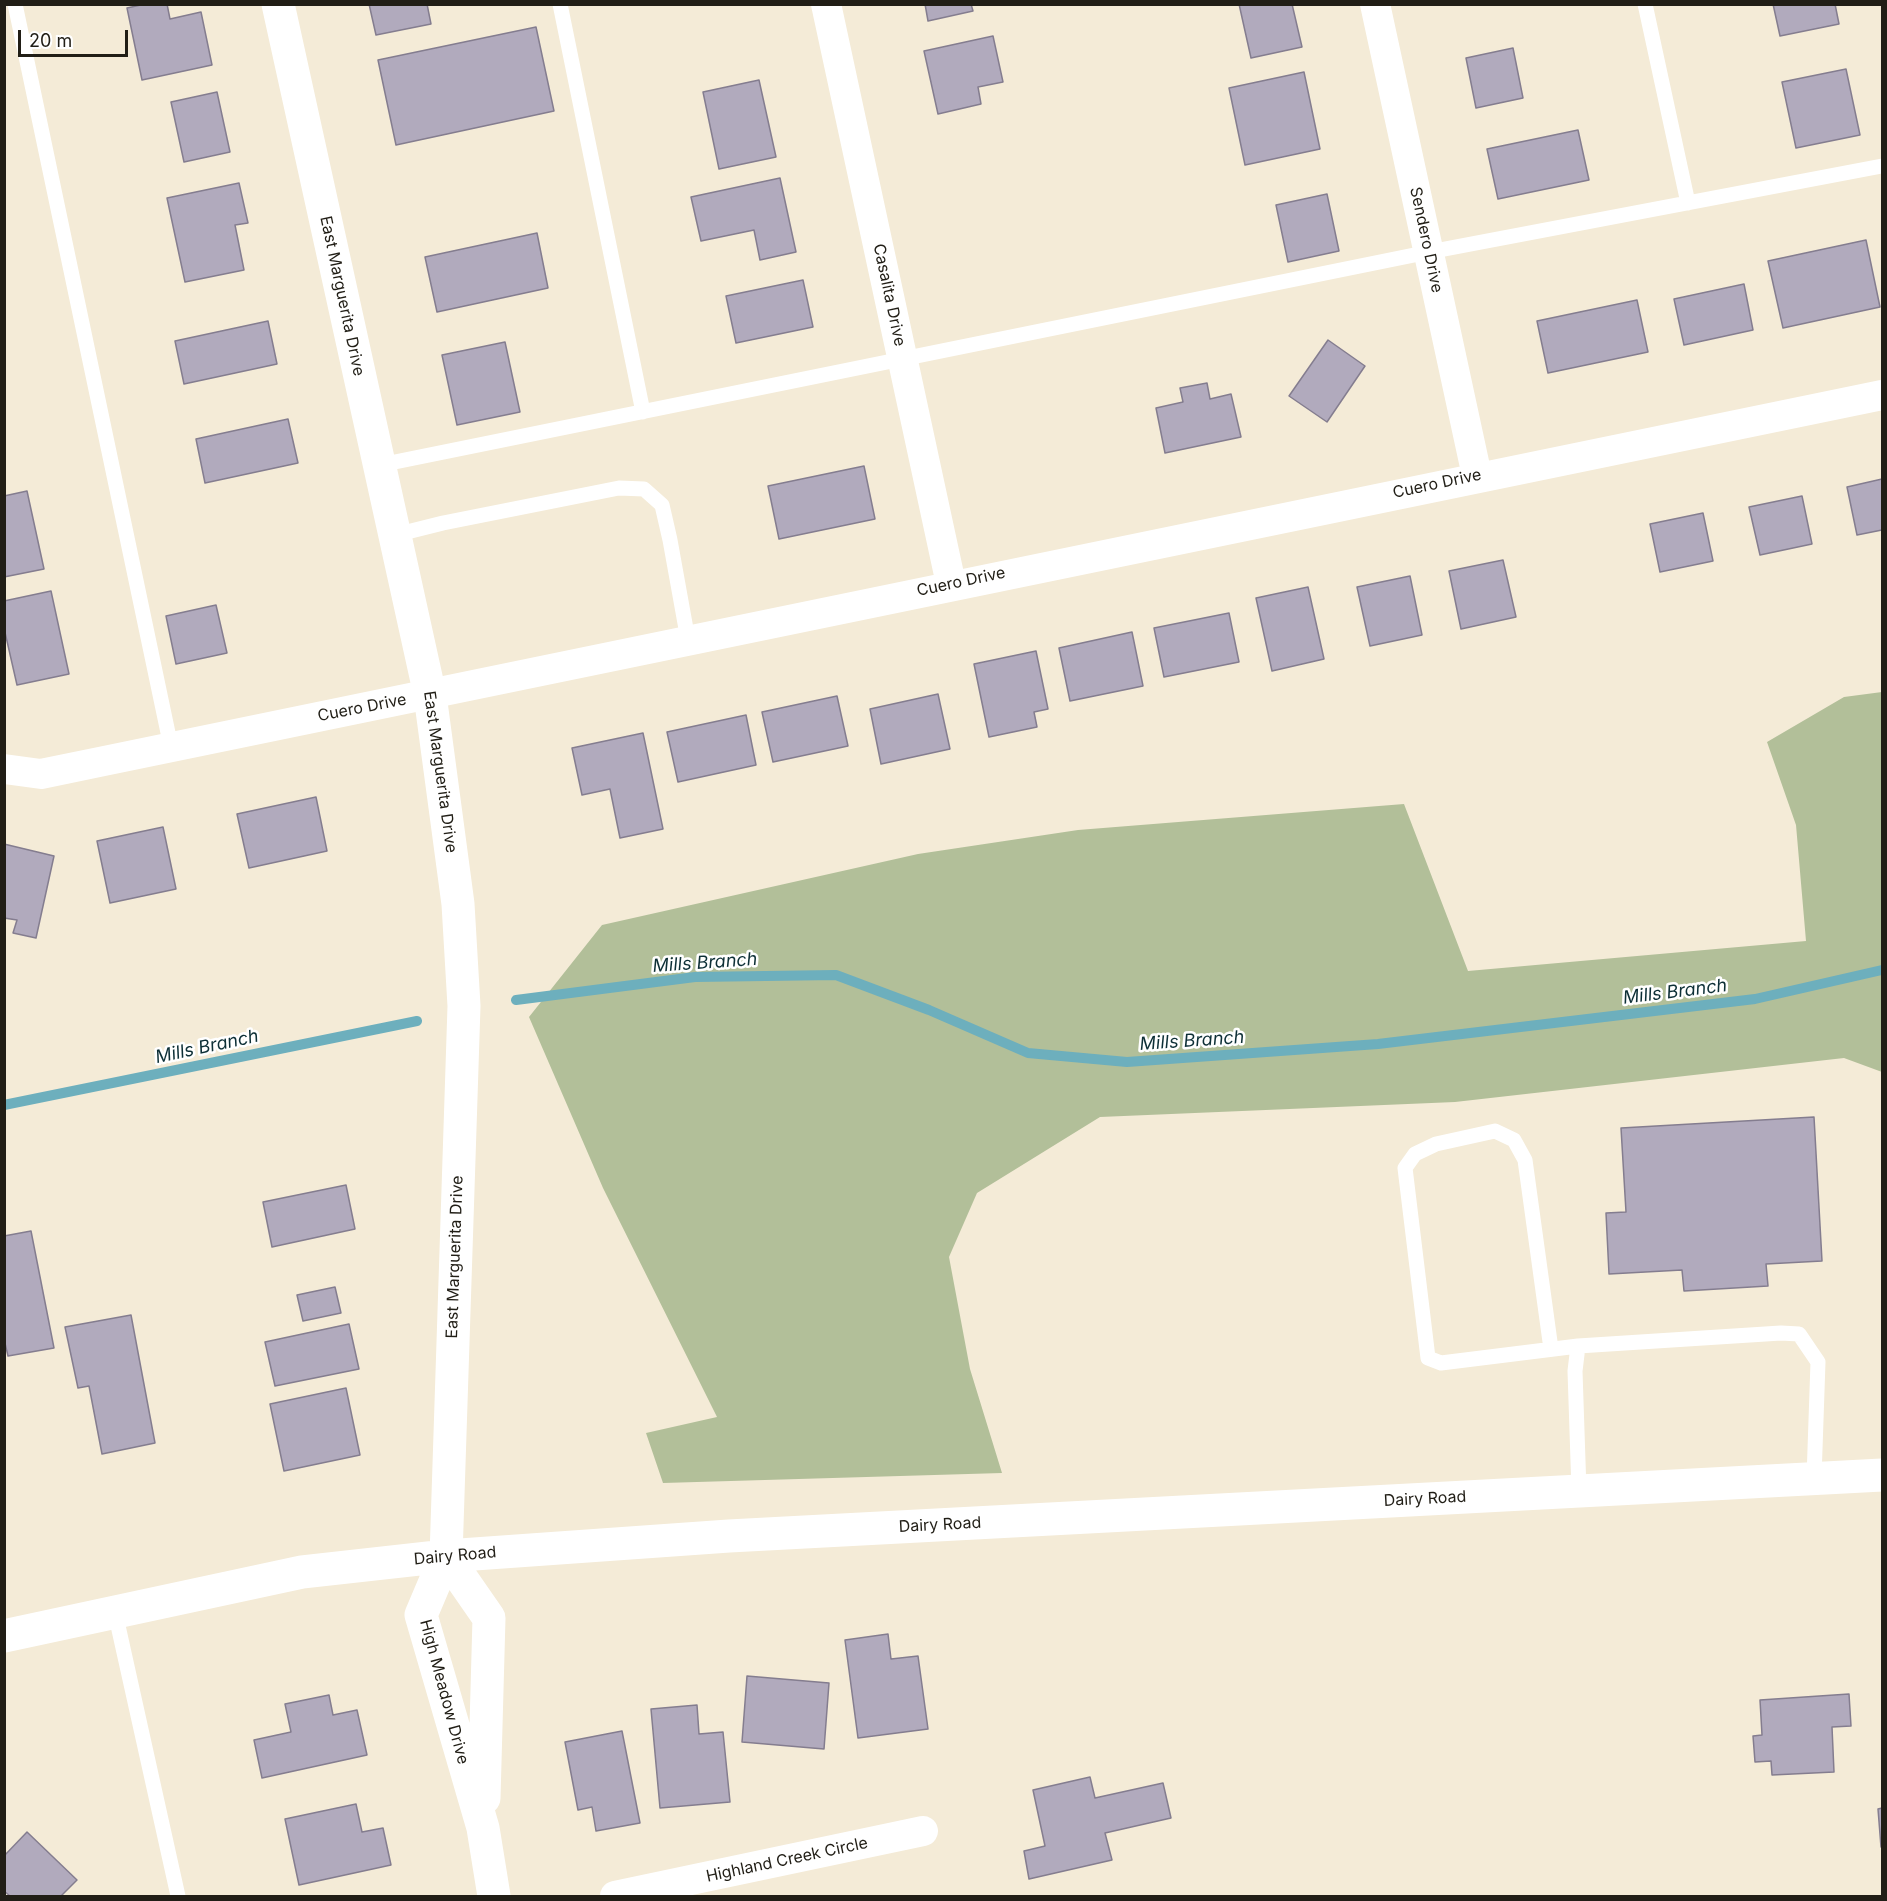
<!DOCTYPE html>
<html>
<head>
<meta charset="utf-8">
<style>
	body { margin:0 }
	#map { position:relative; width:1887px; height:1901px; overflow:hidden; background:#f4ebd7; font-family:Inter,sans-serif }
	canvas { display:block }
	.frame { position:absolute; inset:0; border:6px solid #211e16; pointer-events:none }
	.scale { position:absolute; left:18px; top:30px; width:110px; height:27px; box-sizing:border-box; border:3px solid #211e16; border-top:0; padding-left:8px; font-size:18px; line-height:21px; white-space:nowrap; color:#211e16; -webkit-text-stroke:4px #fff; paint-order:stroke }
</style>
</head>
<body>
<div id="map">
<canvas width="1887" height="1901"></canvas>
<div class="frame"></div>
<div class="scale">20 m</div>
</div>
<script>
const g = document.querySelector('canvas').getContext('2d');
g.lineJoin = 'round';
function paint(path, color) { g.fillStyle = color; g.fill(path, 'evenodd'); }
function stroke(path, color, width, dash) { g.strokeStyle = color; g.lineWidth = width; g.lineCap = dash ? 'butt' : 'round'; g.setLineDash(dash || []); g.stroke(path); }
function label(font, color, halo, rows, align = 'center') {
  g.font = font + ' Inter,sans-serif'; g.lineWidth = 5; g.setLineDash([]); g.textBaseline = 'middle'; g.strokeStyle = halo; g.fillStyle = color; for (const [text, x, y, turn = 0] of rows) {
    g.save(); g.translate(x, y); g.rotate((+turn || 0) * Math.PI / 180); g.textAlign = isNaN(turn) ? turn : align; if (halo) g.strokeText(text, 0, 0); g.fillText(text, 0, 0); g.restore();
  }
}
paint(new Path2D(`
	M1882,692V1072L1844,1058L1455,1102L1100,1117L977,1193L949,1257L970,1369L1002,1473L663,1483L646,1433L717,1417L603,1188L529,1017L602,925L918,854L1078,830L1404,804L1468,971L1806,941L1796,825L1767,742L1844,697Z`), '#b2bf99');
stroke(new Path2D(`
	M516,1000L695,977L836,975L929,1010L1028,1053L1127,1062L1378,1044L1755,999L1882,970
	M4,1105L417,1021`), '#6dafbd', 10);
const building = new Path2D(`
	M145,4H167L170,19L201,12L212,65L142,80L127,8Z
	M369,4H427L431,24L376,35Z
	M925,4H971L973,11L928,21Z
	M1239,4H1292L1302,47L1251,58Z
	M1773,4H1835L1839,24L1780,36Z
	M536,27L554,111L396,145L378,60Z
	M993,36L1003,82L978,87L981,104L938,114L924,51Z
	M1513,48L1523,98L1476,108L1466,58Z
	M1846,69L1860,135L1796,148L1782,82Z
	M1304,72L1320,149L1245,165L1229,88Z
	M759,80L776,157L719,169L703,92Z
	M217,92L230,152L184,162L171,102Z
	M1578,130L1589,180L1498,199L1487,149Z
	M780,178L796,252L760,260L754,230L701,241L691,197Z
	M239,183L248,223L235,225L244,270L185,282L167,198Z
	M1327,194L1339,251L1288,262L1276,205Z
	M537,233L548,288L437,312L425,257Z
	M1866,240L1880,307L1783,328L1768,261Z
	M803,280L813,327L736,343L726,296Z
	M1744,284L1753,330L1684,345L1674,299Z
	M1637,300L1648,352L1548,373L1537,321Z
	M268,321L277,364L184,384L175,341Z
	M1328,340L1365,366L1327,422L1289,396Z
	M505,342L520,412L457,425L442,355Z
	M1207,383L1210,399L1231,394L1241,437L1165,453L1156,408L1183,402L1180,388Z
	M288,419L298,463L205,483L196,439Z
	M864,466L875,519L779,539L768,486Z
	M1882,479V530L1857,535L1847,487Z
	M27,491L44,569L4,577V496Z
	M1802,496L1812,544L1760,555L1749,507Z
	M1703,513L1713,561L1660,572L1650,524Z
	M1503,560L1516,617L1461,629L1449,571Z
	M1410,576L1422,635L1370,646L1357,587Z
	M1308,587L1324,659L1272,671L1256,598Z
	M51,591L69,674L17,685L4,628V601Z
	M216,605L227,653L176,664L166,616Z
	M1229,613L1239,662L1164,677L1154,628Z
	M1132,632L1143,686L1070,701L1059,648Z
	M1036,651L1048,709L1034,712L1037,727L989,737L974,664Z
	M938,694L950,749L881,764L870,709Z
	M837,696L848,746L773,762L762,712Z
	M746,715L756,765L678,782L667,732Z
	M643,733L663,829L620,838L610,789L582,795L572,748Z
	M316,797L327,851L249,868L237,814Z
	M163,827L176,889L110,903L97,841Z
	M4,844L54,856L36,938L13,933L17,920L4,918Z
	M1814,1117L1822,1261L1766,1264L1768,1286L1684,1291L1682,1270L1609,1274L1606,1213L1626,1212L1621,1128Z
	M346,1185L355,1229L272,1247L263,1202Z
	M31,1231L54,1348L8,1356L4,1339V1236Z
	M335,1287L341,1313L303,1321L297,1295Z
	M131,1315L155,1443L102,1454L89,1386L78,1388L65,1327Z
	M349,1324L359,1369L275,1386L265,1342Z
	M346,1388L360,1455L284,1471L270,1404Z
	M888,1634L891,1659L918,1656L928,1729L858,1738L845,1640Z
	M747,1676L829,1683L824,1749L742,1742Z
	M1849,1694L1851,1726L1832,1727L1834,1772L1772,1775L1771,1761L1755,1762L1753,1736L1762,1735L1760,1700Z
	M329,1695L333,1715L357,1710L367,1755L262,1778L254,1740L291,1732L285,1704Z
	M697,1705L699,1734L723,1732L730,1802L660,1808L651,1709Z
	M622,1731L640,1823L596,1831L592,1807L578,1810L565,1742Z
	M1090,1777L1095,1798L1163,1783L1171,1818L1105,1833L1112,1860L1029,1879L1024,1851L1045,1846L1033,1790Z
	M356,1804L362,1832L383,1828L391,1865L299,1885L285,1819Z
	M1882,1808V1846L1881,1847L1878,1809Z
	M27,1832L77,1880L61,1896H10L4,1891V1856Z`);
paint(building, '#b1aabd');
stroke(building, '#847d8f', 1.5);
stroke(new Path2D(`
	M15,4L171,747
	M560,4L643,412
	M1645,4L1688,203
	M380,465L1429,252L1882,166
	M395,535L443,523L619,488L644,489L662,505L670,540L688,640
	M1551,1349L1525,1160L1514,1140L1495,1131L1436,1144L1415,1154L1405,1168L1428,1358L1441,1363L1578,1346
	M1579,1491L1575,1371L1578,1346L1781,1333L1799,1334L1818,1362L1814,1478
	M115,1612L178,1896`), '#fff', 15);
stroke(new Path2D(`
	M826,4L951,584
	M1375,4L1477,476
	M4,769L41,774C655,648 1268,517 1882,395
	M615,1896L923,1831`), '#fff', 30);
stroke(new Path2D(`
	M278,4L430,695L458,904L464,1006L446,1556L421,1615L483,1828L494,1896
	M446,1556L489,1618L484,1798
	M4,1636L302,1572L446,1556L729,1536L1882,1475`), '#fff', 33);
label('16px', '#211e16', '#fff', [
	["Sendero Drive",1426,240,78],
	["Casalita Drive",889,295,78],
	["East Marguerita Drive",342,296,78],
	["Cuero Drive",1437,484,-12],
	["Cuero Drive",961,582,-12],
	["Cuero Drive",362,708,-11],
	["East Marguerita Drive",440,772,82],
	["East Marguerita Drive",455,1257,-88],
	["Dairy Road",1425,1499,-3],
	["Dairy Road",940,1525,-3],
	["Dairy Road",455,1556,-5],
	["High Meadow Drive",444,1692,75],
	["Highland Creek Circle",787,1860,-12]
]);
label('italic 18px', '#0d2f36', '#fff', [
	["Mills Branch",705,963,-4],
	["Mills Branch",1675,992,-7],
	["Mills Branch",1192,1041,-4],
	["Mills Branch",207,1047,-12]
]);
</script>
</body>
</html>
